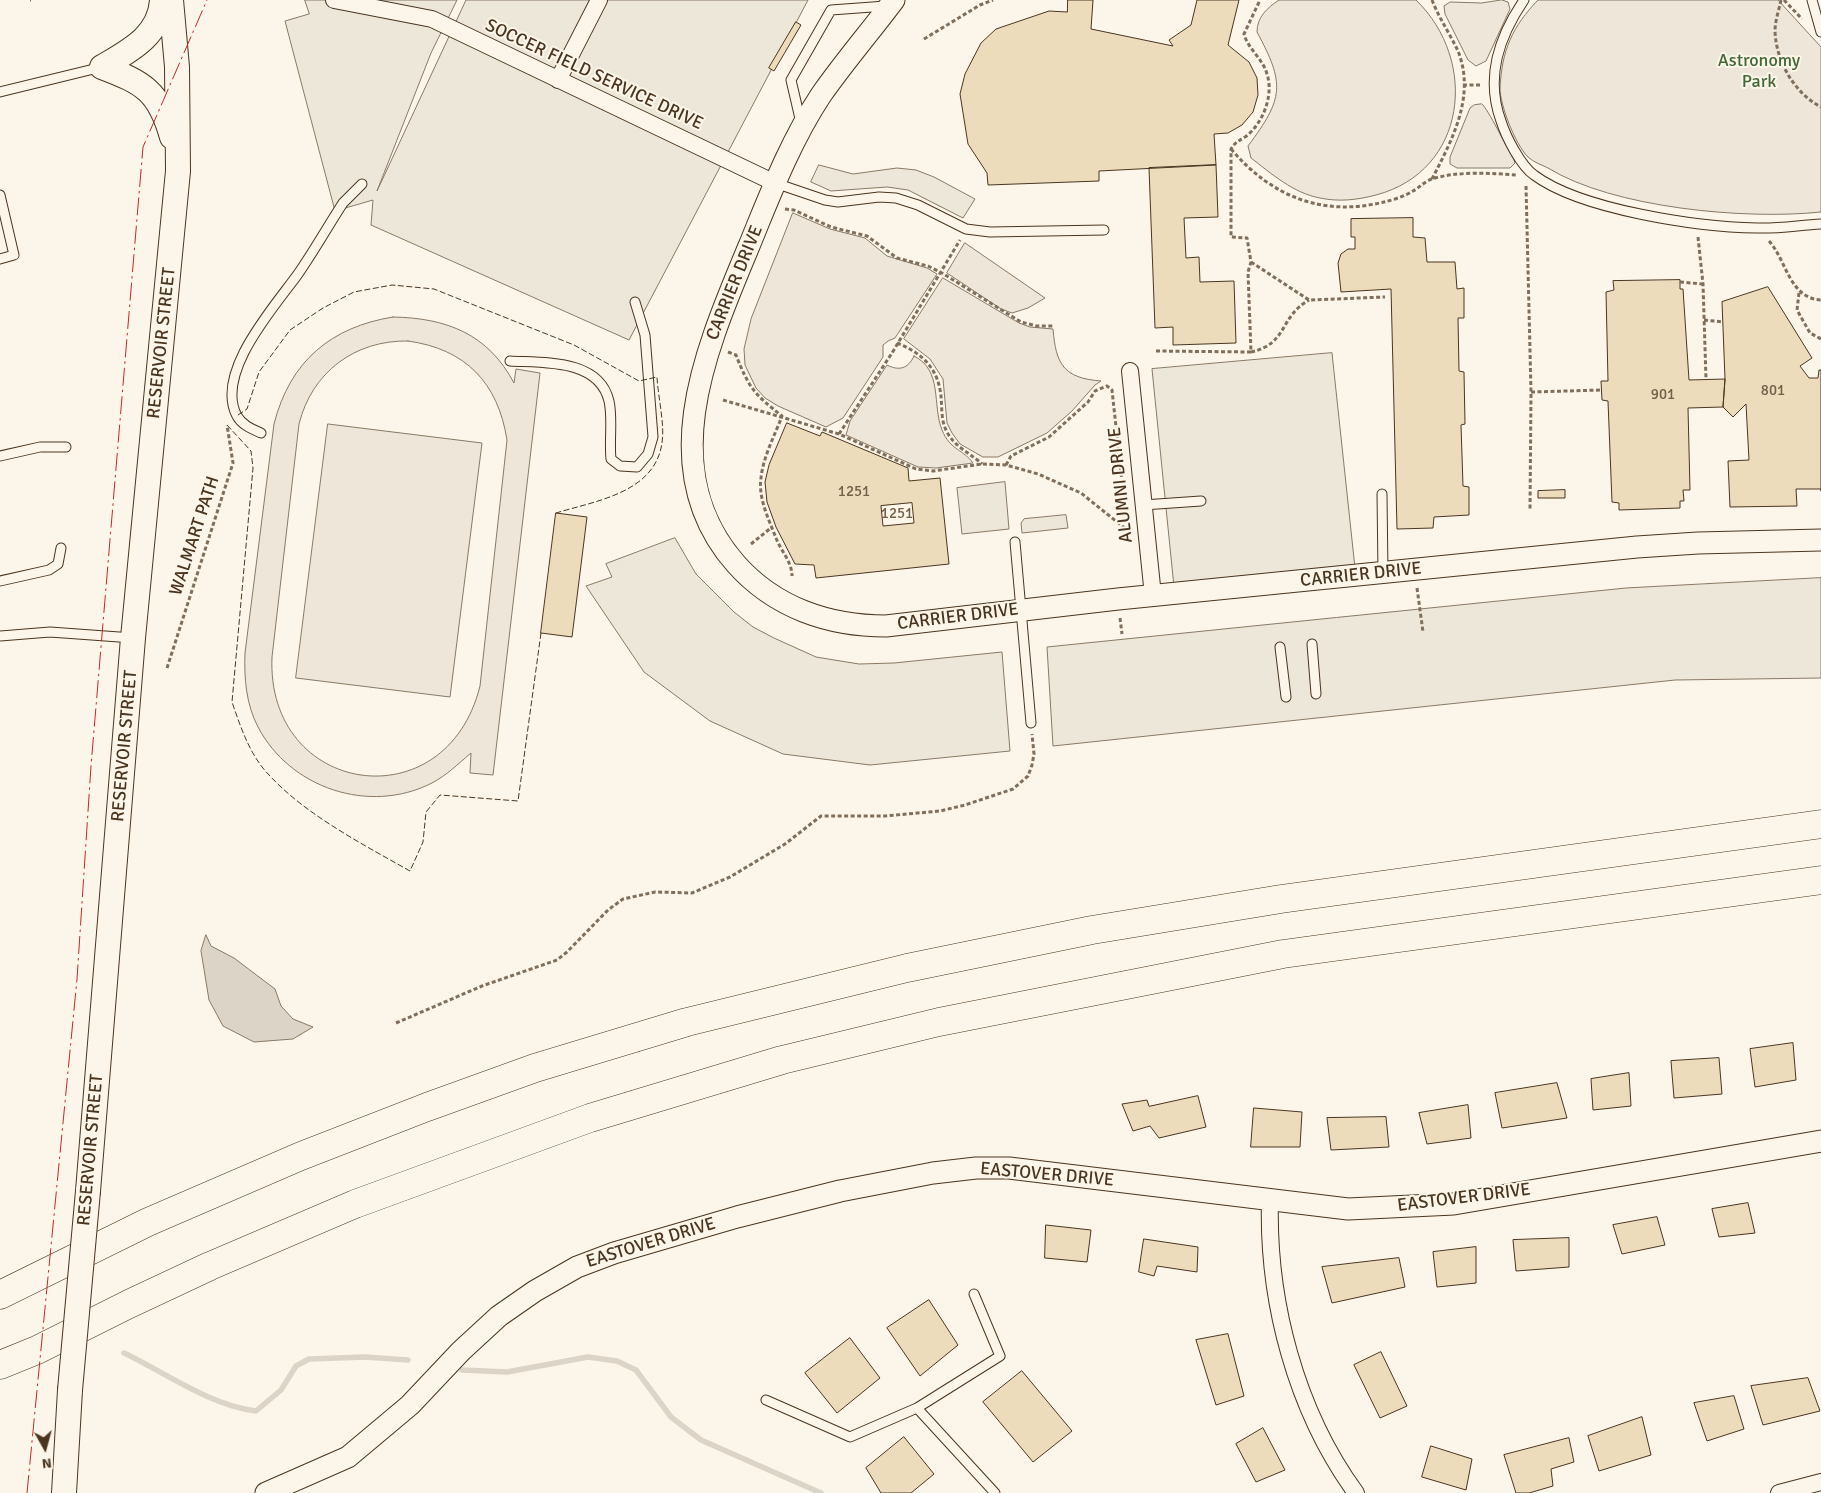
<!DOCTYPE html>
<html>
<head>
<meta charset="utf-8">
<style>
	body { margin:0 }
	#map { position:relative; width:1821px; height:1493px; overflow:hidden; background:#fbf6e9; font-family:Signika,sans-serif }
	canvas { display:block }
	.north { position:absolute; left:20px; top:1423px; width:50px; height:50px; -webkit-text-stroke:4px #fbf6e9; paint-order:stroke; rotate:173deg; font-size:14px; font-weight:700; line-height:20px; text-align:center; color:#4a3520 }
	.north::after { content:''; display:block; margin:auto; width:18px; height:22px; background:#4a3520; clip-path:polygon(50% 0,100% 100%,50% 72%,0 100%) }
</style>
</head>
<body>
<div id="map">
<canvas width="1821" height="1493"></canvas>
<div class="north">N</div>
</div>
<script>
const g = document.querySelector('canvas').getContext('2d');
g.lineJoin = 'round';
function paint(path, color) { g.fillStyle = color; g.fill(path, 'evenodd'); }
function stroke(path, color, width, dash) { g.strokeStyle = color; g.lineWidth = width; g.lineCap = dash ? 'butt' : 'round'; g.setLineDash(dash || []); g.stroke(path); }
function label(font, color, halo, rows, align = 'center') {
  g.font = font + ' Signika,sans-serif'; g.lineWidth = 4; g.setLineDash([]); g.textBaseline = 'middle'; g.strokeStyle = halo; g.fillStyle = color; for (const [text, x, y, turn = 0] of rows) {
    g.save(); g.translate(x, y); g.rotate((+turn || 0) * Math.PI / 180); g.textAlign = isNaN(turn) ? turn : align; if (halo) g.strokeText(text, 0, 0); g.fillText(text, 0, 0); g.restore();
  }
}
const green = new Path2D(`
	M1279,0H1416C1479,61 1467,171 1376,195C1357,200 1339,202 1320,198C1293,193 1272,174 1251,158L1248,146C1284,98 1285,84 1257,32C1257,17 1267,8 1279,0Z
	M1502,0L1508,2L1510,9L1486,61L1476,66L1468,60L1445,14L1444,6L1450,2L1481,3Z
	M1538,0H1778L1821,47V212C1745,220 1613,208 1548,168C1542,165 1533,162 1528,157C1515,144 1500,105 1500,88C1502,50 1512,27 1538,0Z
	M1482,104C1487,107 1508,150 1514,160L1515,163L1510,168H1457L1450,164V157L1470,108L1474,105Z
	M793,213L830,229L865,238L887,256L927,268L937,274L895,338L888,341L883,345V357L843,418L826,427L778,406L765,398L756,388L745,365L744,349L751,319Z
	M965,243L1045,298L1028,308L1012,313L1001,309L947,273Z
	M943,278L1019,323L1030,327L1053,329C1056,364 1063,378 1101,381L1095,385L1072,411L1047,433L998,457H983L960,444L952,433L947,423L943,379L930,359L904,339Z
	M393,317C447,318 488,334 514,383L516,369L540,373L493,775L470,773L471,753C458,764 447,775 432,783C369,815 290,788 258,727C246,704 244,678 245,653L274,424C290,361 331,327 393,317ZM408,341C466,349 498,383 507,440L480,686C446,823 266,796 272,657L299,424C312,372 355,340 408,341Z
	M914,356C943,370 932,405 942,430C950,450 964,450 973,463L936,468L918,467L846,435L850,421L887,365C899,371 908,369 914,356Z
	M328,424L482,443L450,697L296,678Z`);
paint(green, '#ede6d9');
stroke(green, '#887966', 1);
const parking = new Path2D(`
	M305,0H457L431,53L377,191L466,0H808L629,340L371,225L373,200L335,211L285,21L309,14Z
	M819,165L853,174L897,168L916,170L934,177L975,199L963,218L908,190L887,187L831,191L811,182Z
	M1332,353L1355,568L1174,587L1152,369Z
	M1005,482L1009,529L962,534L957,488Z
	M1066,515L1068,528L1022,533L1021,523L1024,519Z
	M675,538L696,574L734,612L753,627L774,638L816,657L859,664L894,663L1002,652L1010,751L870,765L783,754L710,721L644,672L586,586L612,577L606,564Z
	M1821,578V678L1675,680L1053,746L1047,647L1626,588Z`);
paint(parking, '#ede7d9');
stroke(parking, '#887966', 1);
const water = new Path2D(`
	M206,935L211,946L234,958L275,989L281,1006L293,1019L313,1027L293,1039L254,1042L223,1026L209,1000L201,951Z`);
paint(water, '#dcd4c6');
stroke(water, '#887966', 1);
stroke(new Path2D(`
	M124,1353C166,1373 209,1405 256,1411L281,1390L296,1366L309,1359L365,1357L408,1360
	M462,1370L507,1372L588,1357L617,1361L636,1370L671,1417L701,1440L821,1493`), '#dcd4c6', 5.5);
const building = new Path2D(`
	M1068,0H1093L1091,29L1173,46L1169,40L1191,25L1197,0H1239L1228,45L1249,62L1257,78L1258,95L1253,112L1242,125L1228,133L1214,134L1216,165L1099,171V181L988,185L987,173L968,144L960,94L965,74L981,43L996,29L1049,11L1067,12Z
	M796,22L801,25L774,71L769,68Z
	M1216,165L1218,217L1184,218L1186,258L1199,257L1200,282L1234,281L1236,343L1173,345V327L1155,328L1149,168Z
	M1413,218V237L1425,238L1427,262H1455L1457,289L1464,288V318H1458L1459,371L1464,372L1465,424L1461,425L1463,486L1469,487V515L1434,517L1433,528L1397,529L1391,289L1341,292L1338,263L1341,254L1348,249H1355V237H1351V219Z
	M1680,280V289H1683L1689,380L1725,379L1723,407L1688,408L1690,490H1683L1684,501H1680V508L1619,510V503L1612,502L1608,401L1602,400L1601,381H1608L1606,292L1614,290L1613,281Z
	M1768,287L1812,358L1800,366L1809,378H1818L1819,370H1821V491V489H1796L1797,506L1730,507L1728,461L1749,460L1746,404L1733,417L1723,407L1725,379L1722,302Z
	M787,423L820,436L822,432L908,468L909,481L940,478L949,564L816,578L814,565L795,564L776,527L767,502L765,482L769,465Z
	M1565,490V498H1538V491Z
	M912,503L914,523L883,526L881,506Z
	M556,513L587,517L572,637L541,633Z
	M1793,1043L1796,1080L1755,1087L1750,1049Z
	M1719,1058L1722,1094L1674,1098L1671,1061Z
	M1629,1073L1631,1106L1593,1110L1591,1079Z
	M1557,1083L1567,1118L1502,1128L1495,1093Z
	M1198,1096L1206,1127L1159,1138L1150,1126L1133,1131L1122,1104L1147,1100L1149,1106Z
	M1468,1105L1471,1138L1427,1144L1419,1113Z
	M1254,1108L1302,1112L1300,1147H1251Z
	M1386,1117L1389,1147L1331,1150L1327,1118Z
	M1748,1203L1755,1233L1719,1237L1712,1209Z
	M1657,1217L1665,1245L1622,1254L1613,1225Z
	M1046,1225L1091,1230L1087,1262L1045,1258Z
	M1569,1238V1267L1516,1271L1513,1240Z
	M1144,1239L1198,1247L1197,1272L1157,1266L1154,1276L1139,1272Z
	M1476,1247V1283L1437,1287L1433,1252Z
	M1399,1258L1405,1287L1332,1303L1322,1267Z
	M929,1300L958,1345L920,1376L887,1328Z
	M1228,1334L1244,1396L1216,1405L1196,1340Z
	M850,1338L880,1378L837,1413L805,1373Z
	M1381,1352L1407,1406L1380,1418L1354,1365Z
	M1022,1371L1072,1431L1033,1462L983,1402Z
	M1808,1378L1820,1411L1763,1425L1751,1386Z
	M1734,1396L1744,1429L1707,1441L1694,1403Z
	M1642,1417L1651,1455L1599,1471L1588,1436Z
	M1263,1428L1285,1470L1256,1482L1236,1444Z
	M904,1437L934,1474L911,1493H881L866,1468Z
	M1569,1438L1574,1462L1551,1469L1553,1486L1529,1493H1516L1504,1455Z
	M1431,1446L1472,1459L1466,1490L1422,1477Z`);
paint(building, '#ecdcbc');
stroke(building, '#4a3520', 1);
const service = new Path2D(`
	M1524,0C1499,37 1485,77 1501,121C1506,137 1521,166 1534,175C1581,210 1698,227 1757,228C1778,229 1800,225 1821,224
	M1812,0L1821,32
	M0,92L102,67
	M801,123L791,80L831,10L886,6
	M775,183L825,200L838,202L879,197L896,198L918,205L966,229L990,232L1104,230
	M0,195L14,255L0,259
	M510,361C545,363 599,359 609,401C613,419 609,440 611,459L620,466L637,467L648,454L653,437L645,335L635,302
	M261,433C252,429 242,425 237,416C214,373 275,306 298,274C314,251 328,226 343,203L362,184
	M0,456L40,447H66
	M1382,494L1383,573
	M1143,505L1201,501
	M1015,542L1031,723
	M0,581L49,570L58,564L61,548
	M0,636L50,632L133,638
	M1312,644L1316,694
	M1280,647L1286,697
	M766,1400L850,1437L917,1408L995,1493
	M917,1408L1000,1356L974,1294`);
const minor = new Path2D(`
	M334,0L432,19L775,183
	M558,80L599,0
	M1130,371L1153,596
	M1270,1200C1267,1301 1296,1411 1356,1493
	M1779,1493L1821,1482`);
const tertiary = new Path2D(`
	M894,0C870,32 844,62 821,95C790,142 770,195 749,246C707,347 652,469 736,564C775,608 829,626 886,626L1118,599L1637,547L1698,543L1821,540
	M266,1493L348,1457L410,1405L461,1351L499,1316L535,1291L577,1267L614,1253L737,1217L840,1191L933,1173L976,1168H1009L1348,1209L1454,1204L1821,1141`);
const secondary = new Path2D(`
	M102,67C144,83 159,91 172,137
	M102,67C129,51 160,36 162,0
	M88,1191L133,638L178,171L177,67L171,0
	M64,1493L70,1390`);
const motorway = new Path2D(`
	M0,1295L148,1222L301,1156L427,1107L535,1068L687,1022L907,968L1092,930L1281,899L1821,824
	M0,1365L37,1350L129,1304L210,1266L355,1204L590,1118L782,1060L939,1022L1283,954L1821,880`);
stroke(service, '#4a3520', 11);
stroke(minor, '#4a3520', 18);
stroke(tertiary, '#4a3520', 23);
stroke(secondary, '#4a3520', 26);
stroke(motorway, '#4a3520', 29);
stroke(new Path2D(`
	M30,0H31
	M1781,0C1779,10 1775,21 1775,31C1776,61 1794,93 1821,107
	M1784,0L1802,19
	M924,39L980,5L993,0
	M1463,85H1481
	M1231,149C1272,197 1322,217 1384,202C1393,200 1405,196 1413,191C1419,188 1425,181 1432,179C1456,171 1491,173 1516,175
	M1432,179C1452,140 1476,96 1458,51C1450,34 1439,18 1432,0
	M1526,186L1531,392L1530,510
	M785,209L794,210L831,227L867,236L897,258L928,266L942,273L1021,322L1037,326H1053
	M1698,237L1703,284L1706,379
	M1769,241C1787,261 1789,298 1821,300
	M1251,262L1309,300L1385,297
	M1680,282L1703,284
	M1799,293L1797,310L1810,333L1821,339
	M1704,320L1723,322
	M897,343C922,353 938,368 941,396C942,407 941,420 946,430C954,447 969,452 982,464
	M1156,351L1251,352L1248,272L1251,262L1247,238L1231,237V149C1235,142 1239,141 1245,137C1263,124 1274,95 1267,74C1263,59 1248,49 1244,34L1260,0
	M728,352L736,355C749,388 754,394 782,416C775,435 763,457 761,478C758,498 769,520 776,538C781,551 792,562 792,576
	M1251,352C1288,344 1279,317 1309,300
	M1531,392L1601,390
	M723,400L839,434L916,469L933,471L982,464L1006,465L1038,474L1081,493L1127,530
	M839,434L892,353L960,240
	M1006,465L1011,456L1049,437L1088,402L1095,391L1107,386L1112,390L1122,482
	M751,544L772,527
	M1417,588L1423,632
	M1120,618L1122,634
	M167,668L233,463L227,425
	M396,1023L482,986L557,960L567,952L608,910L623,899L655,892L692,893L730,877L785,844L821,816H885L940,811L965,805L1013,789L1028,776L1032,765L1034,754L1032,734`), '#7f6f5c', 3, [4, 2.5]);
stroke(service, '#fbf6e9', 9);
stroke(minor, '#fbf6e9', 16);
stroke(tertiary, '#fbf6e9', 21);
stroke(secondary, '#fbf6e9', 24);
stroke(motorway, '#fbf6e9', 28);
const secondaryBridge = new Path2D(`
	M70,1390L88,1191`);
stroke(secondaryBridge, '#4a3520', 26, []);
stroke(secondaryBridge, '#fbf6e9', 24);
stroke(new Path2D(`
	M238,415L247,409L259,372L290,330L323,308L354,292L392,285L434,289L574,345L639,381L657,377C658,397 665,425 662,443C655,493 595,501 556,513
	M227,425L251,451L253,468L232,702C241,728 250,756 270,776C306,815 364,845 410,871L423,842L426,812L440,795L518,801L541,633`), '#4a3520', 1, [6, 2.5]);
stroke(new Path2D(`
	M27,1493L77,979L91,766L143,147L207,0`), '#c62828', 1, [18, 4, 2.5, 4]);
label('15px', '#725f47', null, [
	["801",1773,391],
	["901",1663,395],
	["1251",854,492],
	["1251",897,514]
]);
label('18px', '#436837', '#fbf6e9', [
	["Astronomy",1759,61],
	["Park",1759,82]
]);
label('18px', '#4a3520', '#fbf6e9', [
	["SOCCER FIELD SERVICE DRIVE",594,75,25],
	["CARRIER DRIVE",735,283,-68],
	["RESERVOIR STREET",162,343,-84],
	["ALUMNI DRIVE",1121,485,-96],
	["WALMART PATH",195,536,-72],
	["CARRIER DRIVE",1361,575,-6],
	["CARRIER DRIVE",958,617,-7],
	["RESERVOIR STREET",125,746,-85],
	["RESERVOIR STREET",91,1150,-85],
	["EASTOVER DRIVE",1047,1175,5],
	["EASTOVER DRIVE",1464,1198,-7],
	["EASTOVER DRIVE",651,1243,-17]
]);
</script>
</body>
</html>
